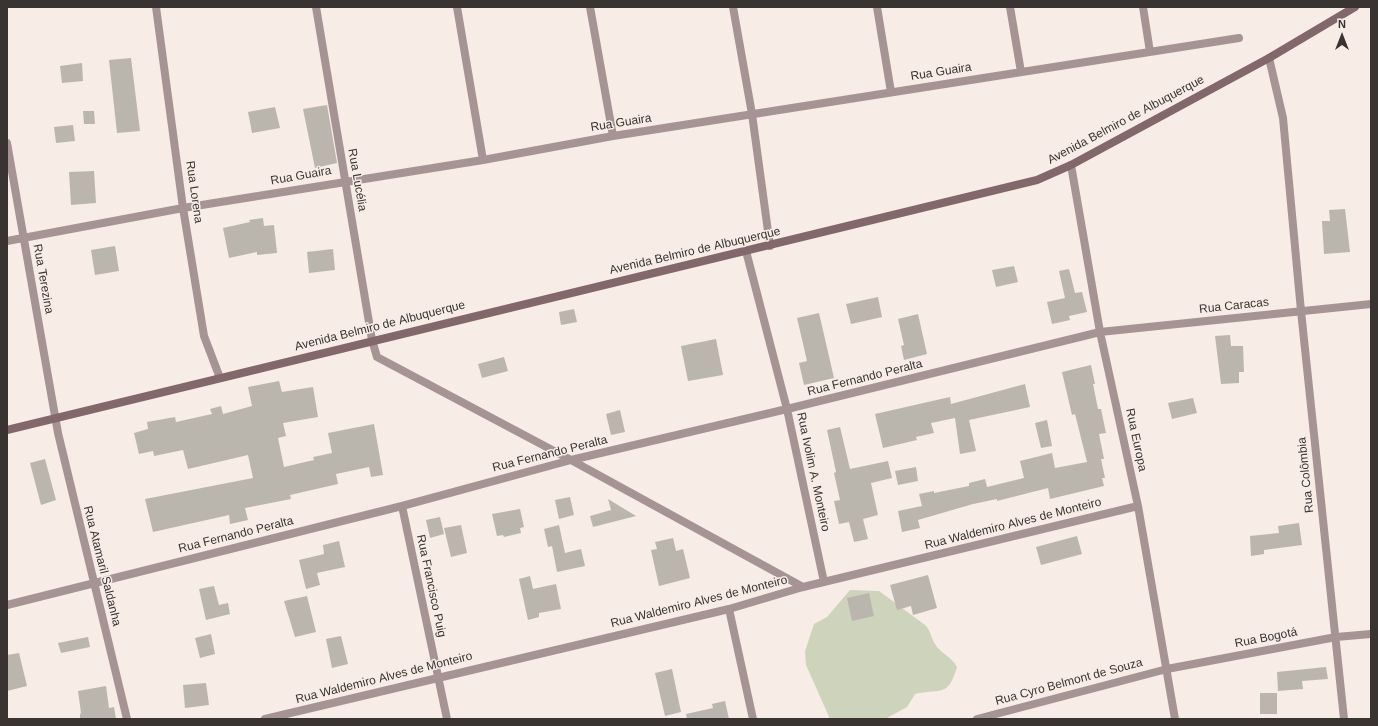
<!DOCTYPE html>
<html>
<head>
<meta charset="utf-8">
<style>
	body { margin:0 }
	#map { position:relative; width:1378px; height:726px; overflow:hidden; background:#f7ece6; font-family:Helvetica,sans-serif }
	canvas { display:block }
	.frame { position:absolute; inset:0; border:8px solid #393432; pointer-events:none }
	.north { position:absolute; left:1322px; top:16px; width:40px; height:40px; -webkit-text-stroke:3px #f7ece6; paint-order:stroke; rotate:0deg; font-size:11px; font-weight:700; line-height:16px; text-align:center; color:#393432 }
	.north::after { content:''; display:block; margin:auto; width:14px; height:18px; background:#393432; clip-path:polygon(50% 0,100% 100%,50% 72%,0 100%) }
</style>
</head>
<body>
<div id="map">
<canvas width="1378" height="726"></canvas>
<div class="frame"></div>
<div class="north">N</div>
</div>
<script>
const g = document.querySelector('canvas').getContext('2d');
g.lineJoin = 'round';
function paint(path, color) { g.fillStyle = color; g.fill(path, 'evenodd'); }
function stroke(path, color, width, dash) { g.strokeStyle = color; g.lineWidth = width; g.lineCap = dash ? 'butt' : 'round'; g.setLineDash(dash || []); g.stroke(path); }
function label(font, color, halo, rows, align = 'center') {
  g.font = font + ' Helvetica,sans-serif'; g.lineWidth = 3; g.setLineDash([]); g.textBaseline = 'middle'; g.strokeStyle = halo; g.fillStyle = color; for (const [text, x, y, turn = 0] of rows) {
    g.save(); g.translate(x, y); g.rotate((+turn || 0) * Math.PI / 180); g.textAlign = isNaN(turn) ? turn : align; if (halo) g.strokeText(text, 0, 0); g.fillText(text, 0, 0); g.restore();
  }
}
paint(new Path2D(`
	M850,590L879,591L925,625C931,631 931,638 935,644C941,654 951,656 957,667C948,699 939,688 915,694L907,707L885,719H830L806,665L805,651L814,624L827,617Z`), '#ced3bb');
paint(new Path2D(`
	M131,58L140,131L117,133L109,60Z
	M82,63L83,81L62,83L60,66Z
	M327,105L337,163L315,168L303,109Z
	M275,107L280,128L252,133L248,112Z
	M83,111H94L95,124H84Z
	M73,125L75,141L56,143L54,127Z
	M94,171L96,203L71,205L69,172Z
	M1345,209L1350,252L1324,254L1322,221H1330L1329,210Z
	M263,218L264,226L274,225L277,253L257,255V252L229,258L223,228L250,222L249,220Z
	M115,246L119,271L95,275L91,250Z
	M333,249L335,270L309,273L307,252Z
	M1014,266L1018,282L996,287L992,270Z
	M1069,269L1075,293L1082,292L1087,312L1069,316L1070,320L1052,324L1047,302L1065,298L1059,271Z
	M878,297L882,317L851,324L846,304Z
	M574,309L577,322L561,325L559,312Z
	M819,313L834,378L804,385L799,363L807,361L797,318Z
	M918,314L927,354L904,360L901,346L904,345L898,319Z
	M1230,335L1231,346H1243L1244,372H1239V383L1221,384L1215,336Z
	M716,339L723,375L688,381L681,346Z
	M504,357L508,371L482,378L478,364Z
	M1091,365L1095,384H1093L1098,409H1101L1106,433L1099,434L1104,459H1101L1105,478H1102L1104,486L1050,499L1048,488L997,501V499L973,504L918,520L920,528L902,532L898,511L922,506L919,494L934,491V493L969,486V483L985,479L987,487L1024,478L1020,461L1052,453L1055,468L1087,462L1075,414L1072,415L1062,372Z
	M279,381L282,392L313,387L318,417L283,423L286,436L278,438L284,467L314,460L313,457L332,453L328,433L374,424L383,475L371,477L369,467L336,474L338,484L290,495L291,499L245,508L248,520L230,524L229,515L153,532L145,499L253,478L248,455L188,469L183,450L154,456L153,451L139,454L134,433L148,429L147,422L175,417L176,422L212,414L210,409L221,406L223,414L252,406L248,387Z
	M1025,384L1030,407L969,420L976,451L960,454L955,418L931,423L934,433L916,437L917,440L883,448L875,414L950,397L951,404Z
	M1193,398L1197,413L1172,419L1168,403Z
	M620,410L625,432L611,435L606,414Z
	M1047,420L1052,446L1041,448L1035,423Z
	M840,427L850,469L888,461L892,478L871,483L878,515L863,519L868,539L854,542L849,522L839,524L834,501L840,500L834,473L836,472L827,430Z
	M45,459L56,500L41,505L30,463Z
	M916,467L918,481L898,485L895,471Z
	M570,497L574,515L559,519L555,500Z
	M608,499L636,516L593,527L590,516L611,510Z
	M520,509L524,527L520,528L521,533L504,537L503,535L497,536L492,514Z
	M440,517L444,534L430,538L426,520Z
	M1299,523L1302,545L1264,550V554L1251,556L1250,536L1279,533L1278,526Z
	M461,525L467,553L451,557L444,528Z
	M559,525L565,553L581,549L585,566L557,572L552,546L548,547L544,529Z
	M1077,536L1082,554L1041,565L1036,547Z
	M673,538L676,551L683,549L690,578L659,586L651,550L657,549L655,542Z
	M339,541L345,567L317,573L320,585L306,589L299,560L324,554L323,545Z
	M928,575L937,608L913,615L911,606L897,610L890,585Z
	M530,576L533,589L556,584L561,609L539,613V617L528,620L519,579Z
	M214,586L219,605L228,603L230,614L206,620L199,589Z
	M869,593L874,616L852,621L847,598Z
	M307,596L316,632L295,637L284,601Z
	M211,634L215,654L200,658L195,638Z
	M341,636L348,664L332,668L326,639Z
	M88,637L90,647L61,653L58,643Z
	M19,653L27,686L7,691V655Z
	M1326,667L1328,679L1302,681L1303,689L1278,691L1277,672Z
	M672,669L681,712L665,716L655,673Z
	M206,683L209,705L185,708L183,685Z
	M106,686L109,708L114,707L116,719H80V714L81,713L78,691Z
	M1260,693H1277V714H1260Z
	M725,701L729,719H687L686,714L713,708L712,704Z`), '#bbb6ad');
stroke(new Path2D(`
	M156,7L183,208L204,336L220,378
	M316,7L372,340L377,357L571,460L803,587
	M457,7L483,160
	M590,7L613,136
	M733,7L752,114L770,246
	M877,7L891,92
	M1010,7L1021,72
	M1143,7L1150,52
	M1269,58L1283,118L1301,311L1344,719
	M7,143L58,433L127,719
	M1071,165L1100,332L1138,506L1175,719
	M7,241L183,208L483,160L613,136L1239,38
	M746,251L787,409L824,582
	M402,506L447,719
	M7,605L402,506L571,460L787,409L1100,332L1371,304
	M729,609L753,719
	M265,719L729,609L803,587L1138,506
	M977,719L1167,669L1336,637L1371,634`), '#a69495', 8);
stroke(new Path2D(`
	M7,430L1037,180L1071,165L1269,58L1355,7`), '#82686b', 8);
label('12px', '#393432', '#f7ece6', [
	["Rua Guaira",941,72,-9],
	["Avenida Belmiro de Albuquerque",1126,120,-28],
	["Rua Guaira",621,123,-9],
	["Rua Guaira",301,176,-10],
	["Rua Lucélia",357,180,80],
	["Rua Lorena",194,192,82],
	["Avenida Belmiro de Albuquerque",695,251,-13],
	["Rua Terezina",43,279,80],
	["Rua Caracas",1234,306,-6],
	["Avenida Belmiro de Albuquerque",380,326,-14],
	["Rua Fernando Peralta",865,378,-14],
	["Rua Europa",1136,440,78],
	["Rua Fernando Peralta",550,454,-14],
	["Rua Ivolim A. Monteiro",813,472,78],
	["Rua Colômbia",1306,475,-96],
	["Rua Waldemiro Alves de Monteiro",1013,524,-14],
	["Rua Fernando Peralta",236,535,-14],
	["Rua Atamaril Saldanha",102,566,76],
	["Rua Francisco Puig",431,586,78],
	["Rua Waldemiro Alves de Monteiro",699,602,-14],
	["Rua Bogotá",1266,638,-11],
	["Rua Waldemiro Alves de Monteiro",384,678,-14],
	["Rua Cyro Belmont de Souza",1069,682,-15]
]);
</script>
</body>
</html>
